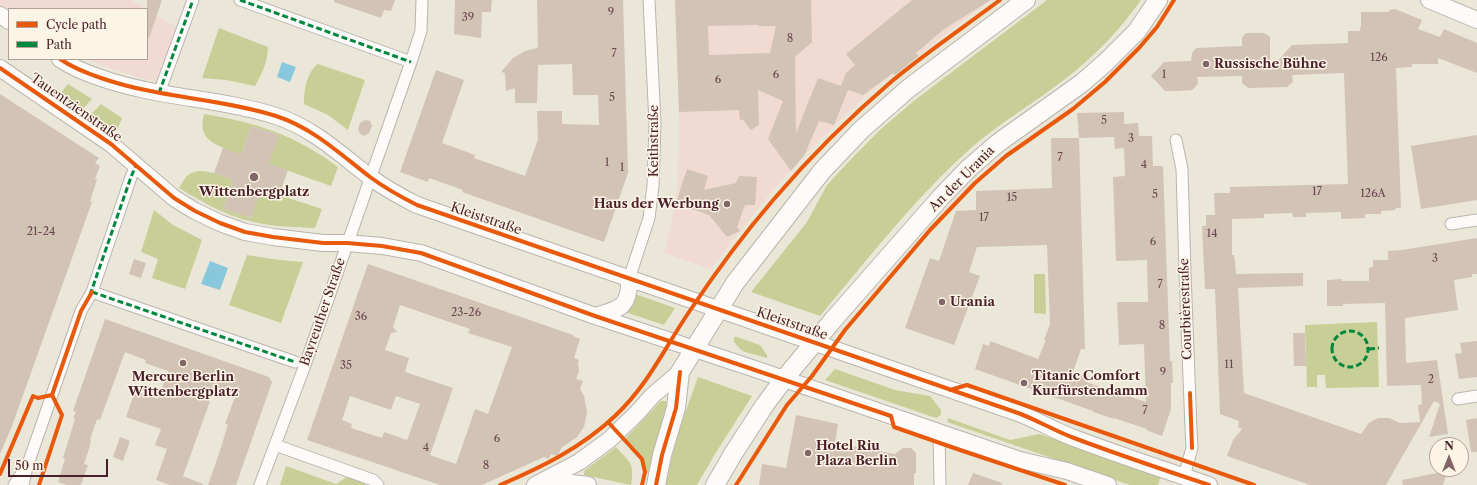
<!DOCTYPE html>
<html>
<head>
<meta charset="utf-8">
<style>
	body { margin:0 }
	#map { position:relative; width:1477px; height:485px; overflow:hidden; background:#eae7d9; font-family:"Libre Caslon Text",serif }
	canvas { display:block }
	.legend { position:absolute; left:8px; top:8px; width:140px; height:52px; box-sizing:border-box; background:#fcf5e5; border:1px solid #b59f9b; margin:0; padding:5px 7px; list-style:none; font-size:12px; color:#4a1f2b }
	.legend li { display:flex; align-items:center; gap:8px; height:20px }
	.legend b { width:20px; border:1px solid #b59f9b }
	.north { position:absolute; left:1429px; top:437px; width:40px; height:40px; box-sizing:border-box; background:#fcf5e5; border:1px solid #b59f9b; border-radius:50%; rotate:0deg; font-size:11px; font-weight:700; line-height:16px; text-align:center; color:#4a1f2b }
	.north::after { content:''; display:block; margin:auto; width:14px; height:18px; background:#826568; clip-path:polygon(50% 0,100% 100%,50% 72%,0 100%) }
	.scale { position:absolute; left:8px; top:459px; width:100px; height:18px; box-sizing:border-box; border:2px solid #4a1f2b; border-top:0; padding-left:5px; font-size:12px; line-height:14px; white-space:nowrap; color:#4a1f2b; -webkit-text-stroke:3px #fcf5e5; paint-order:stroke }
</style>
</head>
<body>
<div id="map">
<canvas width="1477" height="485"></canvas>
<ul class="legend">
<li><b style="height:5px;background:#e8590c"></b>Cycle path</li>
<li><b style="height:5px;background:#00873e"></b>Path</li>
</ul>
<div class="north">N</div>
<div class="scale">50 m</div>
</div>
<script>
const g = document.querySelector('canvas').getContext('2d');
g.lineJoin = 'round';
function paint(path, color) { g.fillStyle = color; g.fill(path, 'evenodd'); }
function stroke(path, color, width, dash) { g.strokeStyle = color; g.lineWidth = width; g.lineCap = dash ? 'butt' : 'round'; g.setLineDash(dash || []); g.stroke(path); }
function label(font, color, halo, rows, align = 'center') {
  g.font = font + ' "Libre Caslon Text",serif'; g.lineWidth = 3; g.setLineDash([]); g.textBaseline = 'middle'; g.strokeStyle = halo; g.fillStyle = color; for (const [text, x, y, turn = 0] of rows) {
    g.save(); g.translate(x, y); g.rotate((+turn || 0) * Math.PI / 180); g.textAlign = isNaN(turn) ? turn : align; if (halo) g.strokeText(text, 0, 0); g.fillText(text, 0, 0); g.restore();
  }
}
paint(new Path2D(`
	M0,0H131L146,9H9V11L0,6Z
	M675,0H990L869,93L834,126L797,163L770,194L729,245L711,269L664,253L671,226L678,186L679,112Z
	M147,10L177,28L159,81L144,79L112,69L88,59H147Z`), '#f1dad2');
paint(new Path2D(`
	M1047,0H1141C1117,34 1087,64 1053,88C1026,108 996,126 970,149C914,199 868,259 820,316L751,292L807,222L827,185L854,156L881,129L915,100Z
	M219,28L268,47C268,61 262,74 255,86L226,80L202,78Z
	M318,64L365,80L348,130L328,115L304,104C304,91 306,73 318,64Z
	M68,84L92,99L83,109L60,94Z
	M101,104L122,118L117,131L91,114Z
	M204,114C258,123 293,134 338,167L331,186L269,164L279,135L251,126L241,154C231,151 208,144 204,133C201,127 203,120 204,114Z
	M203,171L214,173L233,180L223,209L251,218L261,189L322,209L315,228C295,227 274,227 254,222C228,217 202,202 179,188C186,176 189,171 203,171Z
	M154,210L173,225L202,240L185,289L152,278L158,259L141,252Z
	M247,255L279,260L303,262L281,323L229,305Z
	M1034,274H1045L1046,314L1034,313Z
	M635,294L675,308L664,325L625,312Z
	M1377,322L1379,387L1326,388L1325,375H1317V387H1307L1305,325Z
	M734,337H737L760,345L767,355V358L745,352L740,349L734,342Z
	M835,369L895,390L930,396L941,410V415L936,418L825,380Z
	M698,377L752,396L715,454L697,485H665L678,433Z
	M661,401H666L667,405L648,473L646,472L642,459L625,439Z
	M948,418L1010,440L1039,434L1161,475L1158,485H1130L947,422Z
	M616,447C630,463 635,463 631,485L584,475V471Z
	M286,466L336,484L347,477L362,482L366,485H280Z`), '#c8cf96');
paint(new Path2D(`
	M282,62L296,67L290,82L277,77Z
	M210,261L228,268L220,290L201,284Z`), '#89c8dc');
paint(new Path2D(`
	M147,0H162L149,38H147Z
	M334,0H395L391,11L384,10L381,18L334,2Z
	M455,0H492L491,12H482L481,38L454,34Z
	M537,0H623L628,173L604,242L462,192L463,190L429,178L428,182L400,172L436,70L464,80L442,143L475,155L474,158L525,176L538,139L537,111H562V124L599,125L598,95H573L572,64L538,65L537,103H515V88L506,91L505,73L501,72L513,58L525,51L537,48L538,46Z
	M675,0H811L812,42L795,57L796,133L818,78L841,86L846,73L855,65L846,54L912,0H991L944,29L916,53L919,56L910,63L895,75L893,73L863,95L848,90L834,125L819,121L804,156L791,171L768,139L783,101L758,90L759,125L751,130L743,120H740L739,110L679,112ZM758,25L759,26H776L770,53L709,55L708,26Z
	M1395,9L1422,20L1418,29L1440,37L1444,29L1477,43V73L1438,58V64H1412V67L1396,68L1401,208H1395L1396,210L1381,211V214H1365V218L1341,219V212L1306,213V217H1293L1292,213L1264,214V218L1232,219V255H1234L1235,261L1236,274L1303,273V286L1238,288L1244,393L1361,434L1369,423L1378,418H1389L1400,423L1420,422L1418,405L1422,404L1421,385L1387,386L1385,303L1343,304V306H1327V280L1342,279V281H1369V268L1373,267V260H1388V251L1402,250L1477,238V274H1472V277L1454,280L1458,310L1405,318L1406,363L1437,360L1448,434L1429,437L1440,404L1434,401L1386,485H1310L1227,456L1233,440L1242,429L1238,427L1239,421L1220,414L1215,289H1205L1202,226H1206V215H1215L1214,193H1230V187L1348,184L1344,73L1292,75L1293,82L1287,87L1248,88L1242,83V76L1197,77L1198,84L1192,90L1177,91H1165L1151,76L1164,62L1191,61L1192,53L1196,48L1242,46V37L1246,33H1264L1270,37V69L1292,45L1348,43V31H1360V27H1361V12H1389V10Z
	M0,94L99,158L95,163L100,166L95,179L97,180L90,201L92,202L12,426L0,454Z
	M1124,112V124L1138,123L1139,136H1152L1153,166H1163L1170,361H1172L1173,383H1171V409L1162,436L1146,430L1147,429L1114,418V419L1093,412V411L975,369L983,344L989,346L990,341L1038,359L1046,340H1044L1050,324L1047,245L977,247L969,272L980,276L954,345L905,328L930,258L939,261L956,211L976,210V191L1052,188L1051,138H1079L1077,113ZM1114,137L1115,149L1124,148L1125,176L1113,177L1116,261L1147,260L1148,302H1117L1119,345L1144,344L1146,402L1119,393V394L1084,381L1086,377L1073,372L1081,349H1085L1079,138Z
	M365,120L370,121L372,126L369,133L364,136L360,134L358,129L360,123Z
	M251,126L279,135L269,164L288,170L279,196L261,189L251,218L223,209L233,180L214,173L223,148L241,154Z
	M1477,135V200L1421,209L1411,146Z
	M687,169L708,176L704,190L736,183L739,176L757,177L755,205H745L737,227L740,231L727,237L709,215L676,203Z
	M134,259L146,263L141,278L129,274Z
	M368,264L573,335V336L580,339L574,358L579,360L578,364L579,371L576,379L583,381L580,389L584,396L587,412L584,427L577,437L561,448L558,456L551,454L549,459L544,457L482,485H440L307,440ZM400,305L470,329L468,333L512,347L488,414L475,409L456,464L430,455L453,388L405,372L409,358L385,350L391,333L397,332L393,327ZM350,396L391,410L396,396L420,404L408,438L407,440L384,432L382,438L351,428L352,424L342,420Z
	M105,319L269,377L272,382L236,485H208L220,451L228,424H225L235,397L214,390L183,476L203,484V485H170L156,480L167,449L155,445L161,429L126,417L135,391L158,399L168,371L145,363L146,360L125,352L100,420L97,419L90,440L91,441L89,449L84,464L88,465L81,485H67L58,482L65,459L63,458L75,419L73,418L76,412L73,411Z
	M1293,333H1305L1306,366H1294Z
	M1477,341V377L1459,379L1455,354L1462,353L1460,343Z
	M796,415L838,424L835,443L895,454L903,448H911L916,453V473H914V485H759L762,464L786,468Z
	M1477,418V452H1471L1466,420Z
	M120,437L130,441L123,461L113,457Z
	M973,473L1002,483V485H968Z
	M1437,473L1446,476L1443,485H1403L1402,480Z`), '#d2c3b5');
const street = new Path2D(`
	M240,0L411,62
	M159,93L193,0
	M1176,140L1182,169L1185,273L1191,429L1192,448L1184,476
	M1451,224L1477,220
	M629,279L649,218L653,186L655,123L649,0
	M92,292L295,362
	M1458,399L1477,396
	M939,433L940,485
	M275,445L373,480L378,485
	M14,485L24,470
	M23,485L27,467L81,311L92,292L131,177L136,165
	M260,485L305,365L411,62L421,31L422,0`);
const secondary = new Path2D(`
	M1429,0L1477,20
	M0,15L9,21
	M60,59C73,68 86,73 101,78C158,98 219,98 276,116C313,128 340,154 370,177C385,188 401,197 417,205L1018,413C1037,420 1055,431 1074,438C1119,455 1164,470 1209,485
	M0,68L111,144L174,198L195,211L220,223L245,232L273,237L323,243H347L382,246L421,253L595,316L755,369L1020,460L1067,471L1108,485
	M595,316C619,309 630,308 629,279
	M547,480L588,485
	M535,485L579,462L609,440L637,413L652,396L680,372`);
const primary = new Path2D(`
	M656,485L662,455L676,408L680,372L735,283L822,171L861,130L909,88L1026,0
	M715,485L733,454L764,406L784,379L833,320L941,197L969,168L998,143L1082,83L1106,62L1137,31L1158,0`);
stroke(street, '#bbb4ac', 13);
stroke(secondary, '#bbb4ac', 18);
stroke(primary, '#bbb4ac', 20);
stroke(street, '#fcfbf9', 11);
stroke(secondary, '#fcfbf9', 16);
stroke(primary, '#fcfbf9', 18);
stroke(new Path2D(`
	M240,0L411,62
	M159,93L193,0
	M92,292L295,362
	M90,295L131,177L136,165
	M1332 349a18 18 0 1 1 36 0a18 18 0 1 1-36 0Z
	M1369,349L1379,348`), '#00873e', 3, [6, 3]);
stroke(new Path2D(`
	M60,59C73,68 86,73 101,78C158,98 219,98 276,116C313,128 340,154 370,177C385,188 401,197 417,205L1018,413C1037,420 1055,431 1074,438C1119,455 1164,470 1209,485
	M0,68L111,144L174,198L195,211L220,223L245,232L273,237L323,243H347L382,246L421,253L595,316L891,416L894,427L960,450L1065,485
	M950,390L967,385L1254,485
	M1190,393L1192,448
	M52,395L81,311L92,292
	M608,422L642,459L645,472L642,485
	M0,474L33,396L38,398L52,395
	M39,485L62,415L52,395
	M500,485C542,467 581,448 615,416C648,385 664,349 689,312C715,273 743,235 774,199C810,157 850,117 892,81C927,52 964,27 1000,0
	M656,485L662,455L676,408L680,372
	M736,485L787,405L812,376L845,330L930,230L975,183L1006,156L1073,109L1105,82L1139,48L1157,27L1174,0`), '#e8590c', 4);
for (const [x, y, r, color] of [
	[1206,64,4,"#826568"],
	[254,177,5,"#826568"],
	[727,204,4,"#826568"],
	[942,302,4,"#826568"],
	[183,363,4,"#826568"],
	[1024,383,4,"#826568"],
	[808,453,4,"#826568"]
]) { const dot = new Path2D(); dot.arc(x, y, r, 0, 2 * Math.PI); g.fillStyle = color; g.fill(dot); stroke(dot, '#fcf5e5', 1.5); }
label('11px', '#6c484e', null, [
	["9",611,13],
	["39",468,18],
	["8",790,39],
	["7",614,54],
	["126",1379,58],
	["6",776,75],
	["1",1164,75],
	["6",718,80],
	["5",612,98],
	["5",1104,121],
	["3",1131,139],
	["7",1060,158],
	["1",607,163],
	["4",1144,165],
	["1",622,168],
	["17",1317,192],
	["126A",1373,194],
	["5",1155,195],
	["15",1012,198],
	["17",984,218],
	["21-24",41,232],
	["14",1212,234],
	["6",1153,242],
	["3",1435,259],
	["7",1160,285],
	["23-26",466,313],
	["36",361,317],
	["8",1162,326],
	["11",1229,365],
	["35",346,366],
	["9",1163,373],
	["2",1431,380],
	["7",1145,411],
	["6",497,439],
	["4",426,448],
	["8",486,466]
]);
label('bold 13px', '#4a1f2b', '#fcf5e5', [
	["Russische Bühne",1214,64],
	["Wittenbergplatz",254,192,"center"],
	["Haus der Werbung",719,204,"right"],
	["Urania",950,302],
	["Titanic Comfort",1032,376],
	["Kurfürstendamm",1032,391],
	["Mercure Berlin",183,377,"center"],
	["Wittenbergplatz",183,392,"center"],
	["Hotel Riu",816,446],
	["Plaza Berlin",816,461]
], 'left');
label('13px', '#4a1f2b', '#fcf5e5', [
	["Tauentzienstraße",76,108,35],
	["Keithstraße",654,141,-90],
	["An der Urania",962,179,-45],
	["Kleiststraße",486,219,19],
	["Courbièrestraße",1186,309,-92],
	["Bayreuther Straße",323,312,-71],
	["Kleiststraße",792,324,19]
]);
</script>
</body>
</html>
